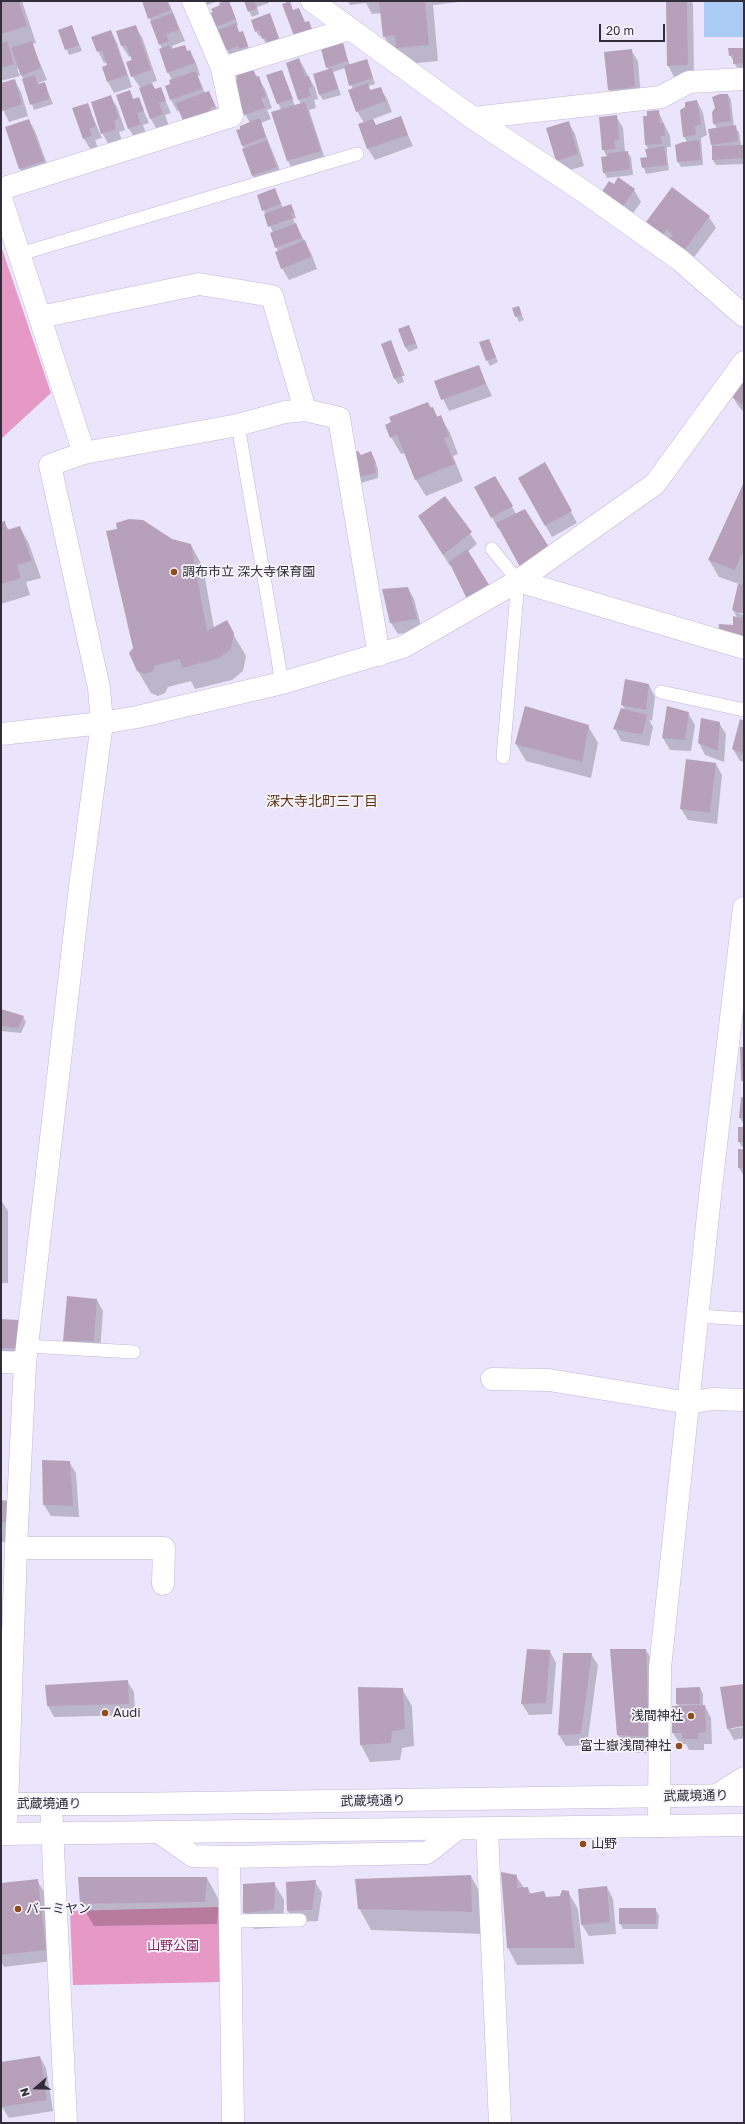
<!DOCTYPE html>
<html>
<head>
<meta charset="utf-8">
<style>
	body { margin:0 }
	#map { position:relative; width:745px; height:2124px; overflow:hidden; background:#ebe4fd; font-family:"Golos Text",sans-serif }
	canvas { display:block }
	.frame { position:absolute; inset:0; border:2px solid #312e39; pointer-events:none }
	.north { position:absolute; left:16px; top:2068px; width:40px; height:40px; -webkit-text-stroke:3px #f6f4fb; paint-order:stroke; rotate:250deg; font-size:11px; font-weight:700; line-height:16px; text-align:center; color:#312e39 }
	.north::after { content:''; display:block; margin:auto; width:14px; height:18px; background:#312e39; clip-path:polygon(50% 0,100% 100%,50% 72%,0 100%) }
	.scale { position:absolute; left:599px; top:24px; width:66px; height:18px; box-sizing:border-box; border:2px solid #312e39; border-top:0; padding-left:5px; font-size:12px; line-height:14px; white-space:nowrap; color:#312e39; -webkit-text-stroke:3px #f6f4fb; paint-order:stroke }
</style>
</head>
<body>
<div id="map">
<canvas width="745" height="2124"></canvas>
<div class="frame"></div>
<div class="north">N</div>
<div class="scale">20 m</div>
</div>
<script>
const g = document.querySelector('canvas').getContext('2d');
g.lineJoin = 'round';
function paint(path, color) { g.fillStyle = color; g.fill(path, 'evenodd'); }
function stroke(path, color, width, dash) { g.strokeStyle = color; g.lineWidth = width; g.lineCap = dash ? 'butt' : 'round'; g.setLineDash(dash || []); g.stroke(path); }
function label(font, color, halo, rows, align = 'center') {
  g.font = font + ' "Golos Text","Noto Sans JP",sans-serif'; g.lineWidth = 3.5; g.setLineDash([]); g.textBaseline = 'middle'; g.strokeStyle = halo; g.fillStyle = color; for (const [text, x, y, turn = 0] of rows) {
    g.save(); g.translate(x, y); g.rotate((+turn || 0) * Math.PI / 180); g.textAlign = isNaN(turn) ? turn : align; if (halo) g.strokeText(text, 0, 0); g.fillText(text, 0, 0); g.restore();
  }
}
paint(new Path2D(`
	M1,246L51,393L1,439Z
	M220,1907L221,1982L73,1985L70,1911Z`), '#e699c5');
paint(new Path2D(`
	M744,1V37H704V2Z`), '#aaccf4');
paint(new Path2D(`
	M1,1H22L36,43L32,44L47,80L38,83L39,85L44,83L53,104L34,110L19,68L17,69L20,76L1,81Z
	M143,1H168L185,41L172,46L173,50L184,46L188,52L190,51L196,63L200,75L198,76L205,93L209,92L221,117L177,111L171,100L172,80L168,72L162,49Z
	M201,1H218L204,6Z
	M227,1L231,6L238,25L236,26L240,33L242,32L245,38L250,51L230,56L220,32L217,33L214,12Z
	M245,1H268L269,3L257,7L259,14L252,17Z
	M348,1H467L433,5L438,61L407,64L394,53L384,36L382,13L372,14L366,3L350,5Z
	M667,1H691L693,4L694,76L674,77L668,65Z
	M269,14L272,20L281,44H266L262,36H259L256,31Z
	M72,26L82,51L69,55L59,31Z
	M135,26L142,37L157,81L151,83L155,90L160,89L171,113L165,115L169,126L157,130L151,119L140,87L132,76L131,56L129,57L122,46L117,32Z
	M111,31L117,43L132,87L114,93L108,82L107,62L104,63L98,51Z
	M342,44L350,65L367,60L375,84L368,86L371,91L380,88L387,99L392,112L373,119L376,126L400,118L413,146L375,160L368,149L360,125L364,123L357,111L353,90L345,68L333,72L341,95L323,100L320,95L329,70L327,67Z
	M744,49V75H741L730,55Z
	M631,50L638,61L641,98L616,101L609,90Z
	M299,59L315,88L318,99L314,100L316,108L309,110L326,162L294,172L288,161L273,113L281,110L267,76L282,71L295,106L301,104L299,100Z
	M253,70L265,89L272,108L267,110L271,119L261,123L283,178L259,187L253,176L243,146L250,123L245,114Z
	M14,80L21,92L28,116L9,122L1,105V84Z
	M129,92L134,100L138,98L149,123L143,125L147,136L136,140L129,129L118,96Z
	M728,95L731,100L734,127L739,132L741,146H744V164L716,165L713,160L712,145L717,129L714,123Z
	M110,96L117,107L125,130L119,132L122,141L109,145L101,131Z
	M697,101L703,113L707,135L701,138L703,165L681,167L678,162L687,142L684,136Z
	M87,104L102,138L95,140L98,148L91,150L84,139L74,109Z
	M658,111L670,136L671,147H667V155L669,170L646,174L641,159L648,158L649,150L646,145L644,117Z
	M616,116L623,128L625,152H627L631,157L633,175L607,178L604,172L607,157L603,149Z
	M29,120L35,131L50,172L27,180L20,169L6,128Z
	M568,122L575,134L584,166L563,172L557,160Z
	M618,179L634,190L641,202L629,219L614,185Z
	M275,189L283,208L291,205L294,211L296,218L293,219L295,224L311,253L317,269L289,280L282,268L278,251L271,234L273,233L258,196Z
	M709,217L716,228L692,260L678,250L673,241L670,245L654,233L648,222Z
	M518,307L524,320L519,322L513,309Z
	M409,326L418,348L409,352L405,347Z
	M391,342L405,376H402L404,382L398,384L395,379Z
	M491,345L498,362L490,366L487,360Z
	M478,366L492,396L449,411L435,382Z
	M744,381V412L739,407L732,396Z
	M428,403L438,417L440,416L450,433L458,454L453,456L463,481L426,496L416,480L405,453L401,454L391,437Z
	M373,457L378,469V478L361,483L358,477Z
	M551,475L577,523L552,537L519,479Z
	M495,478L516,514L498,529L492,517Z
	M744,485V613L740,612V614L744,615V654L734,627L738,619L733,610L739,584L719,577L709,560Z
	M445,497L477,544L450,566L426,527Z
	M4,522L9,530L20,527L29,544L41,578L26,582L30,595L1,604V523Z
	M171,540L191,545L203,567L214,628L226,622L246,656L243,671L232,680L195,689L191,681L168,687L165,693L158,696L151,693L138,671L134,648Z
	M408,588L414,599L422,630L398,634L391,623L383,590Z
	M649,685L655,697L652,721L649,720L653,727L649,746L621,741L615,729L626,710L622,705Z
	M668,707L688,713L695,725L691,751L670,750L663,738Z
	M744,722V762L740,761L733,749Z
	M719,723L726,734L724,762L705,755L699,743Z
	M588,726L598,743L591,778L526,761L516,744Z
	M716,764L722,775L717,824L688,820L681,809Z
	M1,1010L23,1017L26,1022L21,1033L1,1031Z
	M744,1099V1125L740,1118Z
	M744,1128V1147H742L739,1142Z
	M744,1150V1176L739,1168Z
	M1,1200L8,1211V1283H1Z
	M97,1300L103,1311L100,1352H70L64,1341Z
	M1,1320L17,1321L24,1333V1360L1,1358Z
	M69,1462L76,1473L79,1517L51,1516L44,1505Z
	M1,1501L15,1513L5,1542H1Z
	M646,1650L656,1667L658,1754L628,1752L618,1735Z
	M550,1651L556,1663L552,1714L529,1715L522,1704Z
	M591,1654L598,1665L587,1745L566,1746L559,1735Z
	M127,1681L134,1692L135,1715L54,1717L48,1706Z
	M744,1685V1725L731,1727V1729L744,1727V1738L734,1740L728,1729Z
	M359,1688L402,1689L412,1706L414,1746L402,1748L400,1760L370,1762L361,1745Z
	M700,1688L703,1694V1707L705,1706L711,1718L712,1744H704V1750H689L686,1744H680L673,1733L679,1707L677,1704Z
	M503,1874L516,1876L524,1888H528L531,1894L543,1892L547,1898L561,1897L568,1892L578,1909L584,1964L517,1965L508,1948Z
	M471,1876L483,1898L484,1934L371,1930L359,1908Z
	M207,1878L219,1900L217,1924L94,1926L81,1904Z
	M37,1880L44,1892L52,1961L4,1967L1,1961V1884Z
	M315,1882L322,1893L318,1921L294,1922L288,1911L287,1883Z
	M274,1883L284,1900L283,1927L254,1929L244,1912Z
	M607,1887L613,1899L616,1934L589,1936L582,1925Z
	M655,1909L659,1915L658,1929H623L620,1923Z
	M40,2057L46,2068L53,2111L9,2118L2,2107L1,2100V2063Z`), '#0003');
paint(new Path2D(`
	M1,1H19L27,26L1,34Z
	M142,1H167L171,10L148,19Z
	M224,1H229L236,19L213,28L207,14L213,12L211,9L220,5L219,3Z
	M244,1H254L257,8L248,12Z
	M290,1L293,10L299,8L305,22L309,21L312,29L294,36L282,4Z
	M379,1H425L429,45L396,48L395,35L383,37Z
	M666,1H687L688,65L667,66Z
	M173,13L179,30L166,34L169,41L159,45L150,21Z
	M270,13L279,38L267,43L266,38L262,39L259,30L255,32L251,20Z
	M236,23L239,32L243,31L248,46L239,49L238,46L226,51L218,30Z
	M72,25L79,45L65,50L58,30Z
	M136,25L151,70L131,77L126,62L132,60L126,45L121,46L116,31Z
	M111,30L127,75L107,82L102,67L107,65L102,50L97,52L91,37Z
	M7,41L14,64L1,68V43Z
	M32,41L41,68L21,76L11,48Z
	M343,42L348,61L326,68L321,49Z
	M169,45L171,49L185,45L187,51L190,50L195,63L167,73L159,49Z
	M728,48H744V63L733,64V55L729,56Z
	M632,49L635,87L608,90L604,52Z
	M299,58L305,77L309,76L312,87L308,89L311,96L298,100L286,63Z
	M367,59L373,78L349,86L344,66Z
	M332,68L338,89L319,95L313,74Z
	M253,69L256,77L259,76L266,97L261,98L265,108L244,115L233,81L237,79L236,75Z
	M282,70L293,99L277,104L266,75Z
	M196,71L202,89L170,100L165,86L170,84L169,80Z
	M35,75L38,84L45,82L50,99L30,105L22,79Z
	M15,79L22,104L2,111L1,83Z
	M152,83L155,89L161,87L166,101L159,103L163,114L150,119L139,88Z
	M368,83L370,90L381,87L386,101L356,112L348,90Z
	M130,90L133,99L139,97L144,111L137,113L141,124L128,129L116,95Z
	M209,91L215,106L210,108L212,114L183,121L176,103Z
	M720,94H728L731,121L713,124L712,112L715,108L712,97Z
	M111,95L119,119L114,120L116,129L101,134L91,102Z
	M697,100L701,124L695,126L696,135L683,137L680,110L685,107V102Z
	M305,102L321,151L287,161L271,112Z
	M88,103L96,126L89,129L92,136L83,139L72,108Z
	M659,110L660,123L664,124L665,136H661L662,144L645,145L643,116H647V111Z
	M617,115L619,140H614L616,149L602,150L599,117Z
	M401,116L408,135L367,149L358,124L373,119L376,125Z
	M260,118L266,137L242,146L236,130L240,129V126Z
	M29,119L44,161L19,169L5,127Z
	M569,121L578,154L556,161L546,128Z
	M736,125L738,141L711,145L708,129Z
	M267,140L277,167L252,176L242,149Z
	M699,140L701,160L677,162L675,145L683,142Z
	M744,145V158L712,160V146Z
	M664,146L667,165L642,168L640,158L647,157L645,149Z
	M628,151L630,169L603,173L601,157L608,156L607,153Z
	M618,177L635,189L622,208L601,193L609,181L614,184Z
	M672,187L710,216L685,249L670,239L673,235L667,230L663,234L646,222Z
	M275,188L281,204L262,211L257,195Z
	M291,204L294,212L291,213L293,218L268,227L264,214Z
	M296,223L302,238L275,248L270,233Z
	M305,240L311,257L281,269L275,252Z
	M519,306L522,315L515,317L512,308Z
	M409,325L416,343L405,347L398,329Z
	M489,339L496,357L486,361L479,342Z
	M391,340L402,370L400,371L402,376L394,379L381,344Z
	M479,365L486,384L441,400L434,381Z
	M744,379V406L731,396Z
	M428,402L430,408L433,407L437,417L441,415L449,436L444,438L455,464L415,480L397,435L390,438L385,425L391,422L389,417Z
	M358,451L361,455L371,451L376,463L374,465L376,473L357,478L350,452Z
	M545,462L572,511L545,526L518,478Z
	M495,476L513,506L491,518L474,487Z
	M744,482V550L735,570L708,560Z
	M445,496L472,532L443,555L418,516Z
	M525,509L549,547L520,567L496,523Z
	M129,519L143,520L172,539L191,544L207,631L227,620L234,633L231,649L219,658L182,668L180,659L155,666L153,671L145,674L137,671L129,653L133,648L106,531L117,529L116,523Z
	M5,521L7,530L20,526L32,561L17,565L21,578L1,584V522Z
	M467,549L491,588L467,599L449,562Z
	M738,584L744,585V614L732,610Z
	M408,587L417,619L390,623L382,589Z
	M733,616L744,619V644L718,640L719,624L733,625Z
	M625,679L649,684L646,710L621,705Z
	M525,706L589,725L582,762L515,744Z
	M667,706L689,712L685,740L662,738Z
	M621,708L647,715L642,735L613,729Z
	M701,718L720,722L718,751L698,743Z
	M740,719L744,721V754L732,749Z
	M686,759L716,763L710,813L680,809Z
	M1,1009L24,1016L18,1028L1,1026Z
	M740,1047H744V1081H741Z
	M741,1097L744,1098V1118H739Z
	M738,1127H744V1142H738Z
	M738,1149H744V1168H738Z
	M1,1199H2V1210H1Z
	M67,1296L97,1299L94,1341H63Z
	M1,1319L18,1320V1348H1Z
	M42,1460L70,1461L73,1506L43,1505Z
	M1,1500L9,1501L8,1522H1Z
	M527,1649L550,1650L546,1703L521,1704Z
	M610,1649H646L649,1737L617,1735Z
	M563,1653H592L581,1734L558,1735Z
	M128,1680L129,1704L47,1706L45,1685Z
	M744,1684V1726L727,1729L720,1687Z
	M358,1687L403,1688L405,1729L392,1731L391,1743L360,1745Z
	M700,1687V1704H676V1688Z
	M705,1705L706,1732L698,1733V1739H682V1733H672V1706Z
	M501,1872L517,1875V1888L528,1887V1894L544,1891L546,1897L560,1896L562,1890L569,1891L575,1948H507Z
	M471,1875L472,1912L358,1909L355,1879Z
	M78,1877H207L205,1902L80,1904Z
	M38,1879L46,1950L1,1955V1883Z
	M316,1880L312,1910L287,1911L286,1882Z
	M275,1882L274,1910L243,1913V1884Z
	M607,1886L610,1922L581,1925L578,1889Z
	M619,1908H656V1924H619Z
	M40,2056L47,2100L1,2107V2062Z`), '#b7a1ba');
const service = new Path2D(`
	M20,254L357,154
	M238,425L282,683
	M492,549L518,581L503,757
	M661,692L744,710
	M698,1316L744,1319
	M27,1346L134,1352
	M231,1921L300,1920`);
const minor = new Path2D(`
	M312,1L473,118L583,191L680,260L744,316
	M222,68L350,29
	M473,118L661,97L689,82L744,79
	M1,189L232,116L222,68L193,1
	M1,198L84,453
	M40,317L199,284L272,296L305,410
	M518,581L744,648
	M1,734L102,723L137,717L282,683L403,647L518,581L655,484L744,362
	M1,1362L25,1363
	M492,1379L549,1380L689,1403L712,1399L744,1400
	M16,1548H164L163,1584
	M717,1795L744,1778
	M51,1805L66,2123
	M659,1826L660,1668L711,1187L744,908
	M487,1830L500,2123
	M160,1833L193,1856L229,1857L427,1853L456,1830
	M6,1834L16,1548L25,1363L80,887L102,723L99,688L50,465L84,453L238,425L285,412L305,410L339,418L379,655
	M229,1857L233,2123`);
const primary = new Path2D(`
	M1,1804H125L744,1795
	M1,1834L744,1825`);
stroke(service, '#c0b7d5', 14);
stroke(minor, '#c0b7d5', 23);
stroke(primary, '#c0b7d5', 23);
stroke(service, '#fff', 13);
stroke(minor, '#fff', 22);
stroke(primary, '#fff', 22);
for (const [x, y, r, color] of [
	[174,572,4,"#8e4c1a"],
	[105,1713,4,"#8e4c1a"],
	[691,1716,4,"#8e4c1a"],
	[679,1746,4,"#8e4c1a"],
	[583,1844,4,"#8e4c1a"],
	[18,1909,4,"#8e4c1a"]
]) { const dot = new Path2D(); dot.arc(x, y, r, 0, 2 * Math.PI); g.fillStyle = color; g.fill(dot); stroke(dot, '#f6f4fb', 1.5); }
label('13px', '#312e39', '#f6f4fb', [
	["調布市立 深大寺保育園",182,572],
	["Audi",113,1713],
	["浅間神社",683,1716,"right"],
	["富士嶽浅間神社",671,1746,"right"],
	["山野",591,1844],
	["バーミヤン",26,1909]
], 'left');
label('13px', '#312e39', '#f6f4fb', [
	["武蔵境通り",696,1796,-1],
	["武蔵境通り",373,1801,-1],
	["武蔵境通り",49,1804]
]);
label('13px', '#852864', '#f6f4fb', [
	["山野公園",173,1946]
]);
label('14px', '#633514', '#f6f4fb', [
	["深大寺北町三丁目",322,802]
]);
</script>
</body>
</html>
